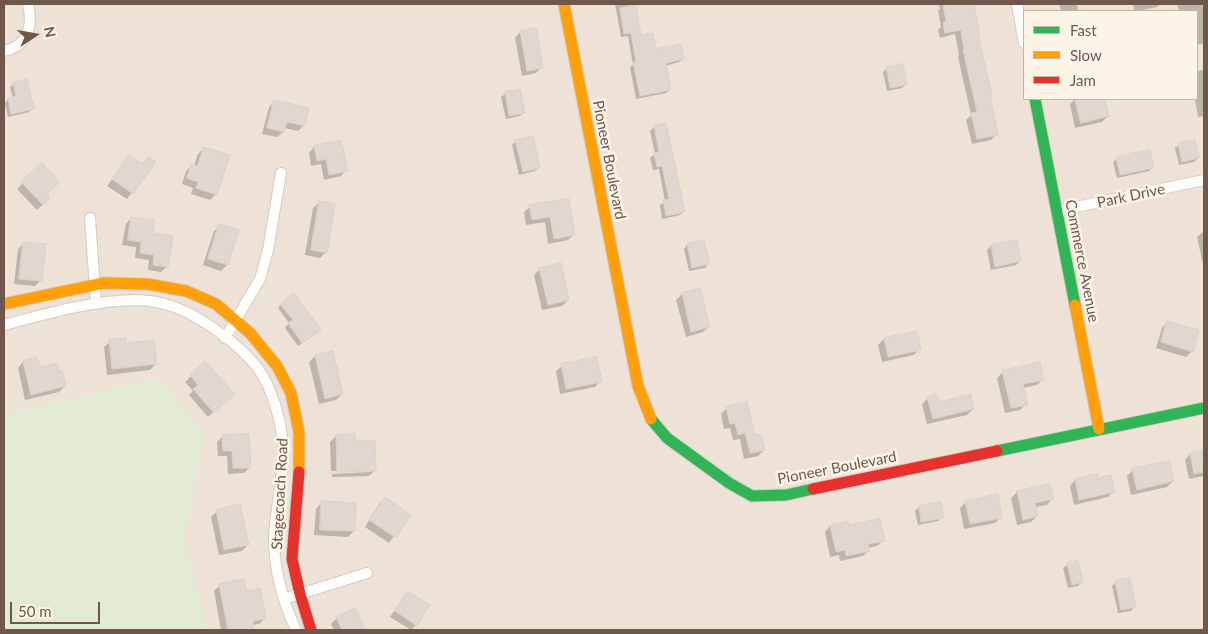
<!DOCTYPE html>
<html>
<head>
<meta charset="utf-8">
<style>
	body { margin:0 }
	#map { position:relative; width:1208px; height:634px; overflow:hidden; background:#f4efe8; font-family:Lato,sans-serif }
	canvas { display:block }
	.frame { position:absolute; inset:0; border:5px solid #6f574b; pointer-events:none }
	.legend { position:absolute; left:1023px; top:10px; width:175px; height:90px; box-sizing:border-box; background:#fdf4e8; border:1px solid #c4b5a9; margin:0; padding:6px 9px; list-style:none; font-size:15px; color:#6f574b }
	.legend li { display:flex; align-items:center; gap:10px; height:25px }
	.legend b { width:25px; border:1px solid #c4b5a9 }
	.north { position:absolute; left:10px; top:10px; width:50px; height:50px; -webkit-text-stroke:4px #fdf4e8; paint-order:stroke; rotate:78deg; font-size:14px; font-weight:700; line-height:20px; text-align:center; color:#6f574b }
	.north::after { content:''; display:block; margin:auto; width:18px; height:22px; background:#6f574b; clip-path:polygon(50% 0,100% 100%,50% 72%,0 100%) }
	.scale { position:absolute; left:10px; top:602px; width:90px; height:22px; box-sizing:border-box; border:2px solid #6f574b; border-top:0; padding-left:6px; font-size:15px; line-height:18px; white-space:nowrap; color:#6f574b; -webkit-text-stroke:4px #fdf4e8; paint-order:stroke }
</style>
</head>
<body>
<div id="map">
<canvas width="1208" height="634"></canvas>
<div class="frame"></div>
<ul class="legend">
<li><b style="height:6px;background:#30b455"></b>Fast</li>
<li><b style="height:6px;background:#ff9f0a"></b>Slow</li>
<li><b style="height:6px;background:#e5322d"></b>Jam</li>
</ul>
<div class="north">N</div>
<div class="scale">50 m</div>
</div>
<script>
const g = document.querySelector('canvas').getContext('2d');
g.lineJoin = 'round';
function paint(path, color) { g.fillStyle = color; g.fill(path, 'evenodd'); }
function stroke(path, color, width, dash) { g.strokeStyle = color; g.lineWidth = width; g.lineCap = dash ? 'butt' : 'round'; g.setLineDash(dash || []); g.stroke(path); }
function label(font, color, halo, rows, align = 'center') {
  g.font = font + ' Lato,sans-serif'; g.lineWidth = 5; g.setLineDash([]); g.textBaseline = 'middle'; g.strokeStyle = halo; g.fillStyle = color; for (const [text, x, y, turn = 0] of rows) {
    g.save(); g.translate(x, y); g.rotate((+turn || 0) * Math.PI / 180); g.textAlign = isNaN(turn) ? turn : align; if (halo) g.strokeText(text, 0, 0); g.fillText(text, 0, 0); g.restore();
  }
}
paint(new Path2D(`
	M4,4H1204V630H207L183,540L204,436L158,377L4,415ZM1024,11H1197V99H1024Z`), '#ede2d5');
paint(new Path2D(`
	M158,377L204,436L183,540L207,630H4V415Z`), '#e1ead3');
paint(new Path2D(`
	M615,4H634L640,36L655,51L683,59L679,62L665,66L670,89L666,93L636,99L630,67L633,65L628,36L621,37Z
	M939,4H972L997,134L991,140L972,144L966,120L971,115L958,57L959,55L955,34L940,38L938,30L941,27L938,10L940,9Z
	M1059,4H1077L1078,11H1061Z
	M1133,4H1161L1157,7L1139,11H1134Z
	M1177,4H1202L1204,13V43L1197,45V11H1179Z
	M520,32L542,67L536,73L522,76L515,38Z
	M887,68L906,85L902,88L887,91L883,72Z
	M1204,70V116L1198,117L1195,99H1197V71Z
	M14,84L33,108L29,112L8,117L5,103L8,99L13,98L10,87Z
	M519,91L523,112L520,116L506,119L501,97L505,94Z
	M1075,99H1104L1108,116L1102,122L1075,128L1070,104Z
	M275,101L304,125L298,131L284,128L283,132L277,137L262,134L269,107Z
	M665,125L683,212L680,215L662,219L660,205L665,201L659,169L653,170L650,158L655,154L650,131L654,127Z
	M516,141L539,168L535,171L519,175L512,145Z
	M1179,145L1198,158L1194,162L1179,165L1175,148Z
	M314,147L346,170L341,176L324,180L321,164L311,166L309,153Z
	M204,148L216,194L210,200L191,194L193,188L182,184L186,171L192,165L194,166L198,154Z
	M148,158L154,163L127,199L107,186L124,163L141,165Z
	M1117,159L1152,167L1149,171L1117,178L1113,162Z
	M42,164L45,194L49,198L37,210L17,189Z
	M568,200L574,234L568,240L548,244L545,222L526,225L524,212L530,207Z
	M319,203L326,252L320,258L305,255L313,208Z
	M131,218L152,234L167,266L161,272L148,270L149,260L135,258L136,247L122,245L126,224Z
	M220,226L237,231L227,265L221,271L203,265L214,231Z
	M1204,231V263L1203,264L1197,237Z
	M1016,241L1020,261L1016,265L991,270L987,250L991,246Z
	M24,243L41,280L35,286L14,284L18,249Z
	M687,245L708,264L705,268L689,271L684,249Z
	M540,269L568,300L562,306L542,310L534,275Z
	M682,294L709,327L703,332L686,337L676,300Z
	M281,305L316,333L298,346L285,328L289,323L278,308Z
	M1167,322L1192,351L1186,357L1156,348L1162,328Z
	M884,339L919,349L914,355L882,362L878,345Z
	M110,342L125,345L156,364L150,370L107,375L104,347Z
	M332,352L342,394L336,400L319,404L309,362L315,356Z
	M23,362L39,369L65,386L59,392L25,400L18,368Z
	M205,363L227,400L208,417L189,395L193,391L185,382Z
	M562,366L600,381L595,387L560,394L556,371Z
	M1003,372L1043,379L1037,385L1023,388L1026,404L1020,410L1005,413L997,378Z
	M928,398L938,403L973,409L967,415L927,424L922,404Z
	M727,408L754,437L764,450L758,456L744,459L740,439L733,440L730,428L724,429L721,414Z
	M223,436L250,467L244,473L228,474L227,456H218L217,442Z
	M336,436L354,442L375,470L369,476L332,477V474L370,472V470L331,471L330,442Z
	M1204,451V476L1189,479L1185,460L1190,454Z
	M1133,470L1173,481L1167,487L1131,495L1127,476Z
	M1075,480H1097L1113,492L1108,497L1074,505L1070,486Z
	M1049,485L1052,499L1047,505L1035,507L1037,516L1031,522L1017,525L1011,498L1017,492Z
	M385,499L410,515L389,543L365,527L379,504Z
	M966,502L1001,517L995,523L964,529L960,508Z
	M321,503L354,531L348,537L314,535L316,509Z
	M940,503L942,517L938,521L918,525L915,511L919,507Z
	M217,511L248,545L242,551L219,555L211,517Z
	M830,526L848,527L883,540L877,546L868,548L869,550L863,556L840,561L839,555L830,557L825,532Z
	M1077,562L1081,582L1078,586L1068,588L1063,568L1067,565Z
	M1116,582L1134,607L1131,611L1118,613L1112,586Z
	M220,585L245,593L265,618L259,624L252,625L253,630H221L214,591Z
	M409,592L416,625L411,630L390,617L403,598Z
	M355,610L364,630H334L331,624L337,618Z`), '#0003');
const building = new Path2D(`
	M943,4H974L980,35H978L992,95L990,96L998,135L977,139L971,113L977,112L963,50H964L961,30L945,33L943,23L946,22Z
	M636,5L641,35L653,33L656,49L681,44L684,59L666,63L671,90L640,96L633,62H636L631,33L624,34L620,8Z
	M536,28L543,68L527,71L520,31Z
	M903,64L907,85L890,88L886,67Z
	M27,79L34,109L11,114L8,98L16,96L13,83Z
	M520,89L525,113L509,116L505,92Z
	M1075,99H1105L1109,116L1081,123Z
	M274,100L309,108L305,126L287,122L284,132L267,128Z
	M666,123L685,212L666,216L663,200L669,199L662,166L657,167L654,153L659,152L654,126Z
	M533,136L540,168L523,172L515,140Z
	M341,140L348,171L329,175L326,159L317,161L314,146Z
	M1195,140L1199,158L1182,162L1178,143Z
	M204,147L230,155L217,195L196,188L198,182L187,178L191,164L197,166Z
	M1150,150L1154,168L1120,175L1116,157Z
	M129,155L142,164L148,156L156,162L133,194L112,179Z
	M42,163L60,182L47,194L50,198L43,205L21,182Z
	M569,199L575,235L554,239L550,217L532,220L529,205Z
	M319,201L335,204L327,253L311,250Z
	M131,217L155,220L153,233L173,236L168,267L153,265L154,255L140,253L141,242L128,240Z
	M219,224L239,230L228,265L208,259Z
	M704,240L710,264L692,268L687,244Z
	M1017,240L1021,261L995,267L991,245Z
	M23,242L46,244L42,281L19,279Z
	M561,263L569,300L548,305L539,268Z
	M700,288L710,327L691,332L682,293Z
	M294,293L321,330L302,343L288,323L293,320L280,304Z
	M1167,321L1199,330L1193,352L1161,342Z
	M917,331L921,350L888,357L884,338Z
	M126,338V343L154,340L157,364L112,369L109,340Z
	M333,351L343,394L325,399L315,355Z
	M37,357L40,367L57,363L59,371L62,370L66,386L31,395L23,361Z
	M597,357L602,382L566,389L561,364Z
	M205,361L235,394L214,413L193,389L198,385L190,375Z
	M1040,362L1044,380L1023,384L1028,405L1011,408L1002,371Z
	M937,394L939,402L971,394L974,409L933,419L927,397Z
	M747,402L755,435L761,434L765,450L750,453L745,433L738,435L735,423L730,424L726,407Z
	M249,434L251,468H233L232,451H223L222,435Z
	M355,434V441L375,440L376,471L337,472L336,435Z
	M1204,450V472L1194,474L1190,453Z
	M1170,461L1174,481L1137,490L1132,469Z
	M1097,474L1098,478L1111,475L1115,492L1079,500L1075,479Z
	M1050,484L1054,499L1035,503L1038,516L1023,520L1017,491Z
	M998,494L1002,518L970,524L965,501Z
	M385,497L411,515L396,538L369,520Z
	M321,501L356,503L355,531L320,530Z
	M941,502L944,518L921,522L919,506Z
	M240,504L249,545L224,550L216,510Z
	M880,519L885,541L868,544L870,551L846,556L845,550L836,552L830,525L848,521L849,525Z
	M1078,561L1083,582L1072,585L1067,563Z
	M1130,578L1136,607L1121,610L1115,581Z
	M244,579L246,591L260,588L266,619L253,621L254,630H228L219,584Z
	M408,591L430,605L417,626L395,611Z
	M356,608L365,630H342L336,617Z`);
paint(building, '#e0d7d0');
stroke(building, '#dcd2cb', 1);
const street = new Path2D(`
	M1017,4L1024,43
	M4,51C29,45 33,27 28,4
	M1057,211L1204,180
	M90,218L96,304
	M4,325C46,314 89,301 134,300C145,300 160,302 171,306C198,314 240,345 257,367C272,387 281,420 283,445C285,469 277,500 275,524C271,559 281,598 296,630
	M225,338L260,279L268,250L281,173
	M284,599L367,573`);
const fast = new Path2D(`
	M1035,99L1075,305
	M651,419L667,438L729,483L752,496L786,495L813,489
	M997,451L1204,408`);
const slow = new Path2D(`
	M564,4L638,386L651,419
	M4,304L104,283L147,284L186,291L216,304L250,333L277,366L291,393L299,432V472
	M1075,305L1099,429`);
const jam = new Path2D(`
	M299,472L292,559L300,594L311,630
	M813,489L997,451`);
stroke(street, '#d2ccc5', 12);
stroke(fast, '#d2cbc4', 13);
stroke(slow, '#d2cbc4', 13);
stroke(jam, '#d2cbc4', 13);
stroke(street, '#fdfdfc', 10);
stroke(fast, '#30b455', 11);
stroke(slow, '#ff9f0a', 11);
stroke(jam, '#e5322d', 11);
label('15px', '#6f574b', '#fdf4e8', [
	["Pioneer Boulevard",609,160,79],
	["Park Drive",1131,196,-12],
	["Commerce Avenue",1082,261,79],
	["Pioneer Boulevard",837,468,-11],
	["Stagecoach Road",280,494,-87]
]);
</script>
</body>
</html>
